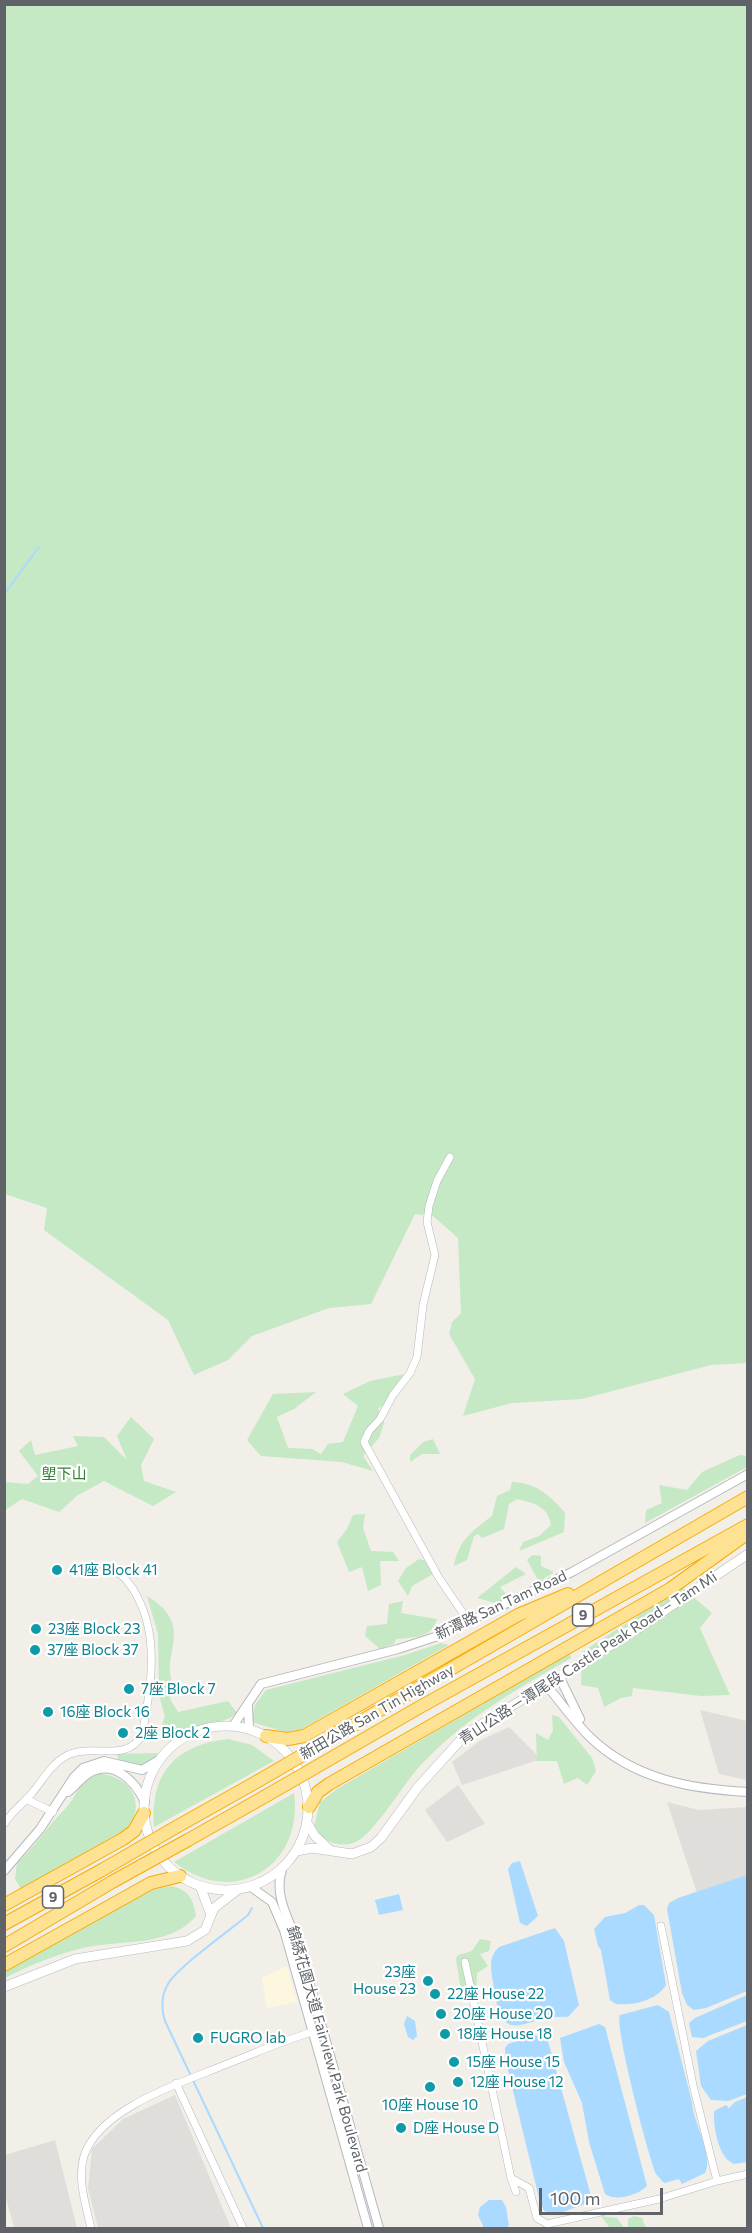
<!DOCTYPE html>
<html>
<head>
<meta charset="utf-8">
<style>
	body { margin:0 }
	#map { position:relative; width:752px; height:2233px; overflow:hidden; background:#f1efe8; font-family:Commissioner,sans-serif }
	canvas { display:block }
	.frame { position:absolute; inset:0; border:6px solid #5f6368; pointer-events:none }
	.scale { position:absolute; left:539px; top:2188px; width:124px; height:27px; box-sizing:border-box; border:3px solid #5f6368; border-top:0; padding-left:8px; font-size:18px; line-height:21px; white-space:nowrap; color:#5f6368; -webkit-text-stroke:4px #fff; paint-order:stroke }
</style>
</head>
<body>
<div id="map">
<canvas width="752" height="2233"></canvas>
<div class="frame"></div>
<div class="scale">100 m</div>
</div>
<script>
const g = document.querySelector('canvas').getContext('2d');
g.lineJoin = 'round';
function paint(path, color) { g.fillStyle = color; g.fill(path, 'evenodd'); }
function stroke(path, color, width, dash) { g.strokeStyle = color; g.lineWidth = width; g.lineCap = dash ? 'butt' : 'round'; g.setLineDash(dash || []); g.stroke(path); }
function label(font, color, halo, rows, align = 'center') {
  g.font = font + ' Commissioner,"Noto Sans TC",sans-serif'; g.lineWidth = 4.5; g.setLineDash([]); g.textBaseline = 'middle'; g.strokeStyle = halo; g.fillStyle = color; for (const [text, x, y, turn = 0] of rows) {
    g.save(); g.translate(x, y); g.rotate((+turn || 0) * Math.PI / 180); g.textAlign = isNaN(turn) ? turn : align; if (halo) g.strokeText(text, 0, 0); g.fillText(text, 0, 0); g.restore();
  }
}
paint(new Path2D(`
	M287,1966L297,2002L267,2008L262,1978Z`), '#fef7e0');
paint(new Path2D(`
	M700,1710L747,1721V1780L719,1774Z
	M509,1727L541,1759L462,1785L452,1762L481,1740Z
	M458,1785L485,1824L447,1842L425,1810Z
	M667,1802L699,1810L747,1807V1902L704,1914Z
	M175,2095L231,2228H98L88,2188L92,2149L123,2119Z
	M55,2140L77,2228H14L5,2194V2155Z`), '#e0deda');
paint(new Path2D(`
	M4,5H747V1363L711,1365L582,1399L512,1403L463,1416L475,1379L449,1334L452,1322L461,1313L458,1238L433,1216L415,1214L371,1304L329,1308L252,1336L228,1360L194,1375L168,1320L44,1230L47,1208L5,1194Z
	M405,1374L394,1401L378,1408L384,1423L379,1438L363,1456L373,1471L342,1462L261,1456L247,1440L273,1394L316,1392L294,1409L277,1417L288,1448L312,1449L321,1454L328,1444L343,1442L358,1406L343,1394L370,1381Z
	M131,1417L154,1439L141,1465L144,1481L176,1492L153,1506L104,1481L78,1495L59,1512L22,1499L5,1510V1482L28,1484L38,1476L19,1451L31,1440L35,1455L78,1446L73,1436L104,1437L127,1460L117,1436Z
	M433,1439L440,1454H422L410,1462V1455L423,1442Z
	M740,1455L747,1456V1467L645,1523L646,1510L662,1503L659,1485L687,1490L702,1472Z
	M512,1482C535,1482 551,1496 565,1513L564,1532L519,1551L523,1542L539,1536L551,1525C548,1506 534,1503 517,1499L509,1504L504,1529L482,1538L478,1534L474,1536L467,1560L454,1566C458,1541 472,1531 492,1516L497,1496L510,1490Z
	M365,1514L363,1528L371,1551L393,1552L399,1561H380L381,1585L368,1591L362,1567L349,1572L337,1542L347,1529L353,1515Z
	M532,1555L541,1556V1566L554,1572L539,1582L527,1560Z
	M419,1559L435,1563L433,1574L412,1586L408,1596L398,1581L406,1568Z
	M516,1567L526,1574L500,1587L515,1605L499,1614L495,1603L477,1598Z
	M682,1587L712,1613L700,1628L730,1695L701,1696L633,1688L632,1696L621,1698L604,1707L598,1688L581,1685L582,1652Z
	M147,1596C198,1627 158,1655 174,1686L170,1699L178,1712L228,1701L237,1713L230,1718L173,1739L160,1729L165,1717L159,1695L158,1634Z
	M403,1601L401,1613L437,1619C431,1639 414,1637 396,1639L394,1644L380,1649L365,1636L367,1626L387,1624L389,1604Z
	M441,1643L449,1645L301,1729L286,1732L251,1722L255,1705L266,1690L405,1655Z
	M570,1653L571,1658C515,1690 462,1720 419,1767C402,1785 373,1837 353,1843C336,1848 323,1840 314,1827L320,1802L337,1789Z
	M552,1715L559,1717L592,1758L596,1771L587,1785L578,1778L564,1784L557,1761H537L536,1733L548,1740L553,1730Z
	M228,1739L252,1745L274,1761L154,1827C150,1773 175,1745 228,1739Z
	M158,1753L147,1770L119,1761L117,1754Z
	M97,1773C127,1776 146,1797 130,1827L21,1889L15,1879L17,1863C34,1848 47,1827 63,1811C79,1796 75,1784 97,1773Z
	M294,1793C304,1867 233,1909 174,1862Z
	M171,1886C189,1890 193,1899 196,1916C169,1948 121,1939 83,1948C57,1954 28,1966 5,1978V1971L137,1897L155,1889Z
	M480,1939L491,1941L489,1951L480,1954L488,1966L477,1973L476,1998L462,1997L456,1959L458,1955L472,1951Z
	M601,2216L617,2218L624,2228H610Z
	M634,2216L642,2218L646,2228H628V2219Z`), '#c5e8c5');
paint(new Path2D(`
	M520,1861L538,1916L527,1926L520,1923L508,1869L512,1863Z
	M747,1875V1991L706,2008L694,2010L687,2005L682,1993L667,1909L669,1903L678,1898Z
	M399,1894L403,1910L379,1915L375,1900Z
	M639,1905H644L654,1915L666,1985C657,2000 634,2006 616,2004L610,2000L601,1950L598,1946L594,1929L605,1917L625,1913Z
	M555,1928L564,1941L579,2005L568,2017C523,2014 502,2054 493,1982C491,1968 488,1957 499,1947Z
	M747,1995V2021L703,2038L692,2037L689,2023L695,2018Z
	M658,2005L669,2012L692,2102C693,2122 714,2157 705,2173L682,2184L679,2179L664,2183L656,2174C648,2155 614,2025 620,2015Z
	M407,2016L415,2021L417,2036L413,2040L408,2037L404,2024Z
	M599,2024L605,2027L647,2186C638,2195 616,2202 605,2194L589,2142L582,2103L564,2062L560,2038Z
	M747,2025V2094L728,2101L711,2100L701,2086L696,2051L708,2041Z
	M535,2035L548,2041L591,2196L588,2203L557,2214L544,2211L539,2198L506,2062L505,2048L508,2044Z
	M747,2097V2162L734,2164C718,2158 713,2126 714,2111L726,2105L729,2108L735,2102Z
	M489,2200H502L506,2207L509,2226L503,2228H484L478,2215L480,2207Z`), '#aadaff');
stroke(new Path2D(`
	M4,594L39,547
	M252,1908L248,1915C229,1931 179,1966 168,1984C161,1996 161,2008 165,2021L263,2228`), '#aadaff', 2);
const minor = new Path2D(`
	M450,1157L437,1181L429,1206L427,1222L435,1255L423,1305L417,1357L410,1373L393,1395L380,1419L369,1431L364,1442L439,1578L469,1622
	M26,1799L53,1812
	M4,1824C12,1811 23,1804 32,1793C43,1780 51,1764 66,1756C91,1742 126,1764 142,1735C151,1686 161,1634 133,1589C129,1584 124,1575 117,1573C110,1571 100,1572 93,1572
	M465,1962L511,2178L516,2192
	M176,2083L243,2228
	M511,2178L529,2188L537,2218L547,2224L659,2199L717,2181L693,2085L661,1926
	M717,2181L748,2174
	M91,2228C86,2206 77,2179 84,2156C100,2107 184,2082 227,2064C258,2052 289,2038 322,2029`);
const tertiary = new Path2D(`
	M559,1676L580,1719
	M546,1685C561,1702 574,1722 591,1738C634,1779 690,1789 748,1792
	M248,1706L249,1729
	M233,1726L261,1684L398,1649L438,1636L572,1572L748,1474
	M68,1792C75,1786 81,1778 89,1773C114,1759 135,1781 145,1802
	M282,1870C273,1895 290,1922 299,1946L379,2228
	M4,1871L40,1829L74,1777L83,1768L104,1761L142,1770L159,1760
	M251,1887L272,1902L284,1930L368,2228`);
const secondary = new Path2D(`
	M144 1808a82 82 0 1 1 164 0a82 82 0 1 1-164 0Z
	M307,1823L315,1836L330,1850
	M297,1851L312,1848L352,1854L371,1847L381,1838L418,1787L466,1734L631,1633L748,1554
	M200,1886L211,1915
	M4,1987L75,1959L187,1941L205,1930L214,1908L236,1891`);
const motorway = new Path2D(`
	M411,1692L748,1497
	M420,1707L748,1525
	M266,1736L288,1739L304,1736L518,1615L568,1594
	M309,1807L318,1792L329,1784L670,1589L748,1533
	M178,1826L258,1781
	M188,1840L264,1797
	M4,1905L123,1839L134,1831L144,1813
	M4,1924L102,1870
	M4,1946L112,1882
	M4,1965L151,1883L180,1876`);
stroke(minor, '#b5b8bc', 8);
stroke(tertiary, '#b5b8bc', 10);
stroke(secondary, '#b6babf', 10);
stroke(motorway, '#f9ab00', 14);
stroke(minor, '#fff', 7);
stroke(tertiary, '#fff', 8);
stroke(secondary, '#fff', 9);
stroke(motorway, '#fde293', 12);
const motorwayBridge = new Path2D(`
	M258,1781L411,1692
	M264,1797L420,1707
	M102,1870L178,1826
	M112,1882L188,1840`);
stroke(motorwayBridge, '#f9ab00', 14, []);
stroke(motorwayBridge, '#fde293', 12);
for (const [x, y, r, color] of [
	[57,1570,6,"#0f9aa8"],
	[36,1629,6,"#0f9aa8"],
	[35,1650,6,"#0f9aa8"],
	[129,1689,6,"#0f9aa8"],
	[48,1712,6,"#0f9aa8"],
	[123,1733,6,"#0f9aa8"],
	[428,1981,6,"#0f9aa8"],
	[435,1994,6,"#0f9aa8"],
	[441,2014,6,"#0f9aa8"],
	[445,2034,6,"#0f9aa8"],
	[198,2038,6,"#0f9aa8"],
	[454,2062,6,"#0f9aa8"],
	[458,2082,6,"#0f9aa8"],
	[430,2087,6,"#0f9aa8"],
	[401,2128,6,"#0f9aa8"]
]) { const dot = new Path2D(); dot.arc(x, y, r, 0, 2 * Math.PI); g.fillStyle = color; g.fill(dot); stroke(dot, '#fff', 2); }
for (const [x, y, w] of [
	[583,1615,21],
	[53,1897,21]
]) { const box = new Path2D(); box.roundRect(x - w / 2, y - 11, w, 22, 4.5); g.fillStyle = '#fff'; g.fill(box); stroke(box, '#5f6368', 1.5); }
label('bold 14px', '#5f6368', null, [
	["9",583,1615],
	["9",53,1897]
]);
label('15px', '#348238', '#fff', [
	["塱下山",64,1474]
]);
label('15px', '#0d838f', '#fff', [
	["41座 Block 41",69,1570],
	["23座 Block 23",48,1629],
	["37座 Block 37",47,1650],
	["7座 Block 7",141,1689],
	["16座 Block 16",60,1712],
	["2座 Block 2",135,1733],
	["23座",416,1972,"right"],
	["House 23",416,1989,"right"],
	["22座 House 22",447,1994],
	["20座 House 20",453,2014],
	["18座 House 18",457,2034],
	["FUGRO lab",210,2038],
	["15座 House 15",466,2062],
	["12座 House 12",470,2082],
	["10座 House 10",430,2105,"center"],
	["D座 House D",413,2128]
], 'left');
label('15px', '#5f6368', '#fff', [
	["新潭路 San Tam Road",501,1605,-25],
	["青山公路－潭尾段 Castle Peak Road – Tam Mi",588,1658,-33],
	["新田公路 San Tin Highway",377,1712,-30],
	["錦綉花園大道 Fairview Park Boulevard",327,2049,74]
]);
</script>
</body>
</html>
